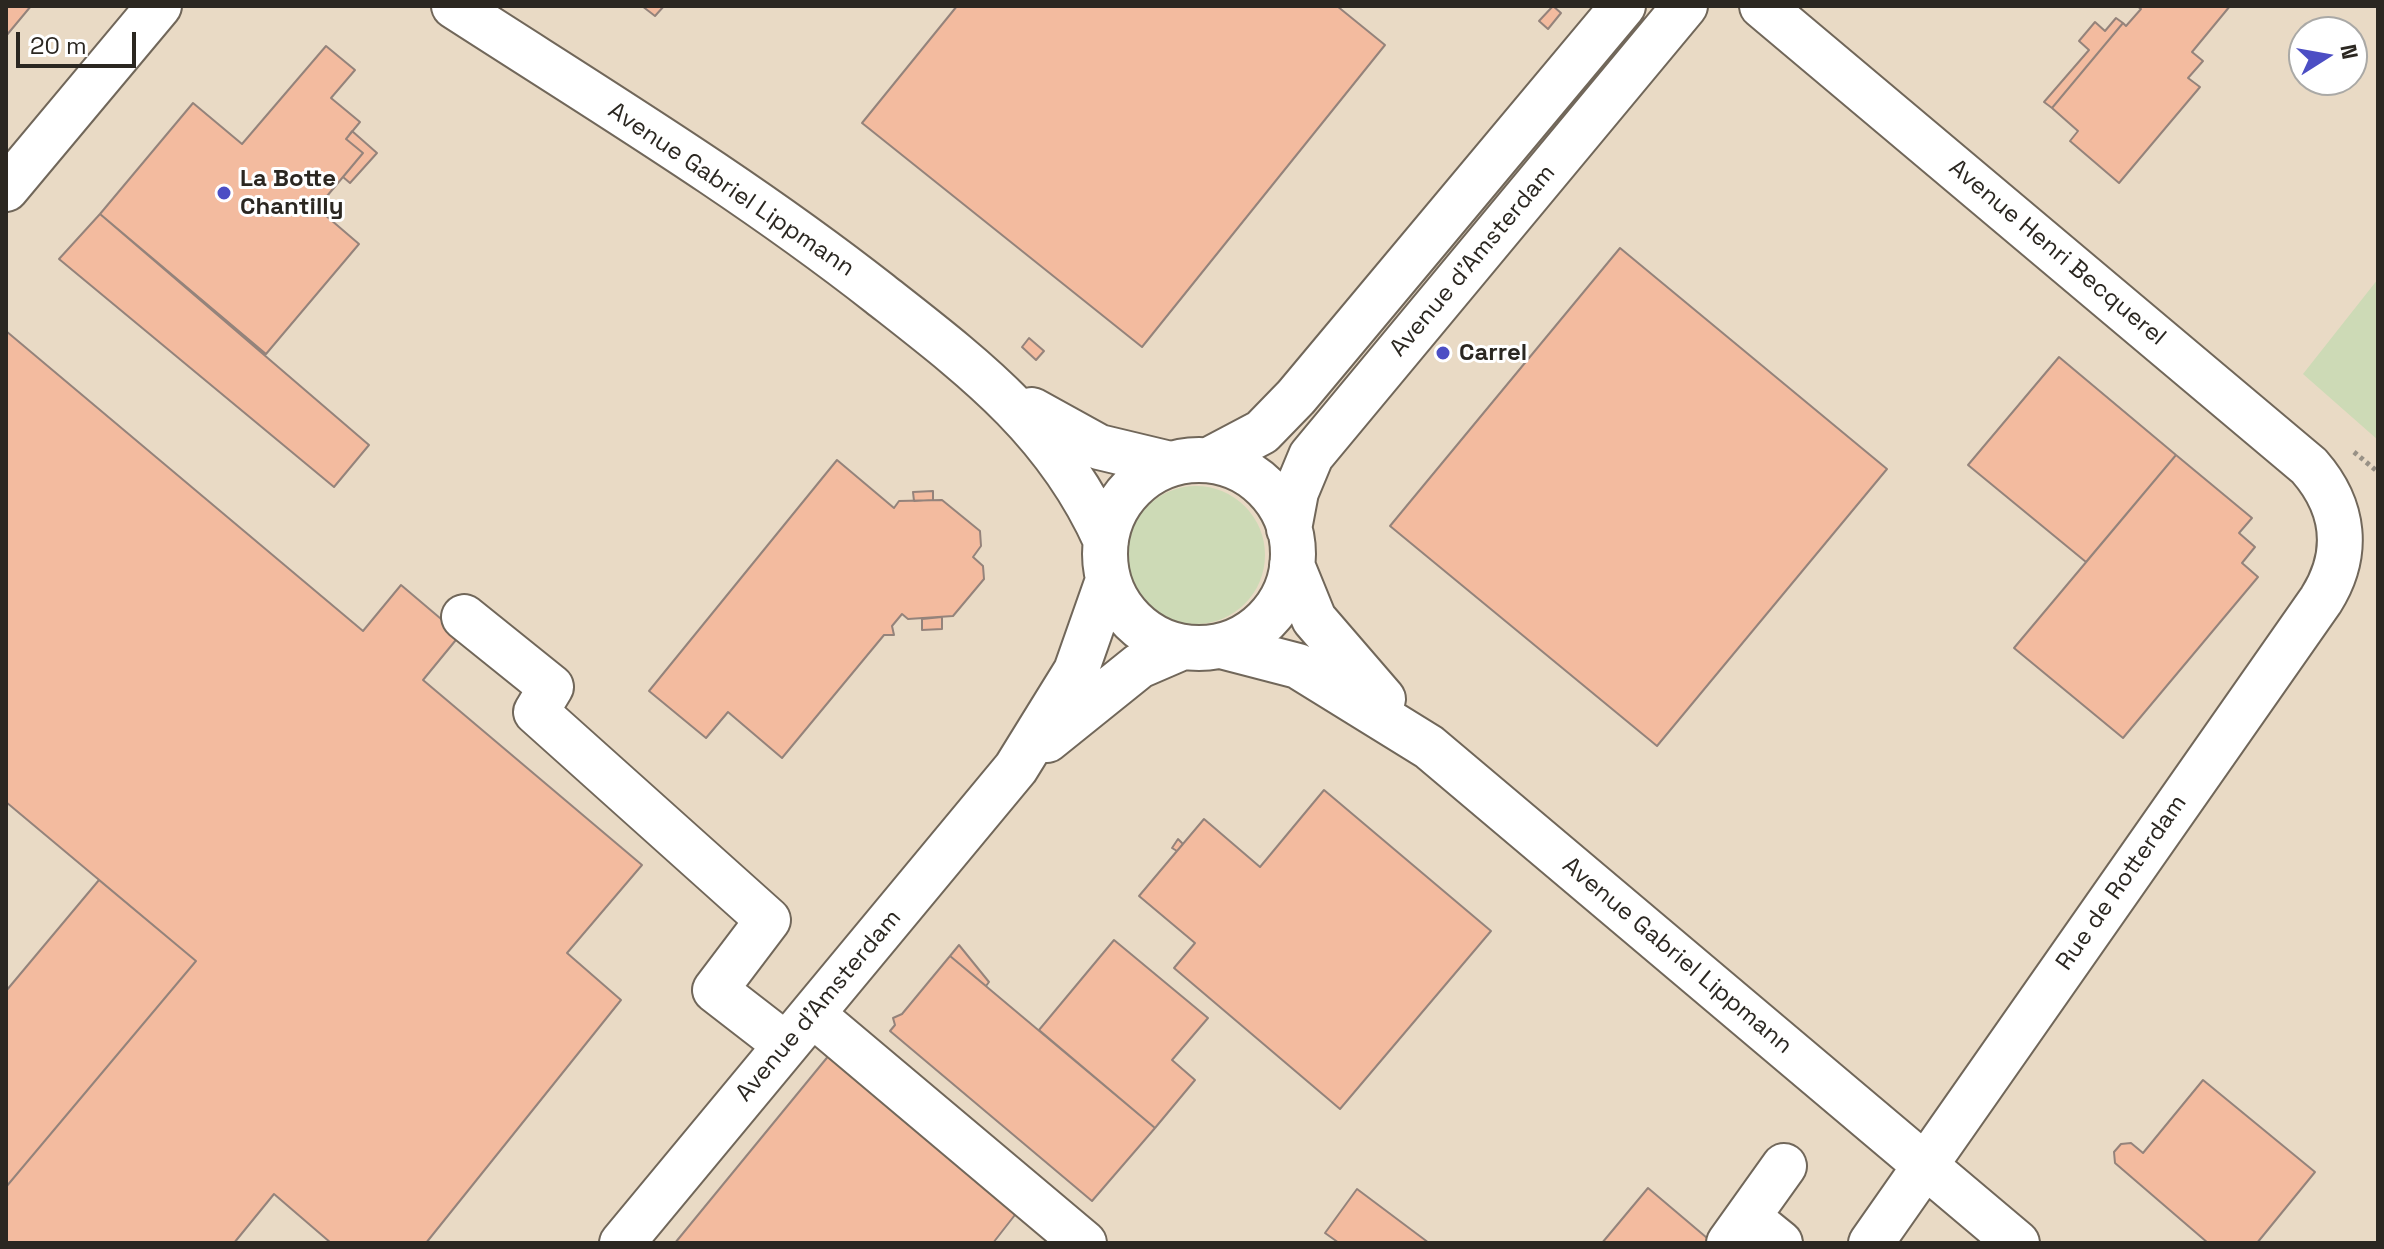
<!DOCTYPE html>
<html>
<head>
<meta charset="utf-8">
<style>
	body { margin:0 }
	#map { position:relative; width:2384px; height:1249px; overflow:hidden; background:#f2e8d8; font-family:"Space Grotesk",sans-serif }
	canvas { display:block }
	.frame { position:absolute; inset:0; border:8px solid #2b2721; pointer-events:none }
	.north { position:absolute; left:2288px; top:16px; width:80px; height:80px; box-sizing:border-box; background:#fff; border:2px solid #aaa9a6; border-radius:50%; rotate:79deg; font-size:22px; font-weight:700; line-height:32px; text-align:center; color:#2b2721 }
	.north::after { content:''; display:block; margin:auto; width:28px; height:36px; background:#4c4ec4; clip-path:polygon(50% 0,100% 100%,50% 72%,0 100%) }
	.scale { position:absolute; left:16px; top:32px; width:120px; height:36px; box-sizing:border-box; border:4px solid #2b2721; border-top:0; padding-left:10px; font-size:24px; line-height:28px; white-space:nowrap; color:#2b2721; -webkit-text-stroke:6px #fff; paint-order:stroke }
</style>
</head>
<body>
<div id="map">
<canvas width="2384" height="1249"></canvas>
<div class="frame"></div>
<div class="north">N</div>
<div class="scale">20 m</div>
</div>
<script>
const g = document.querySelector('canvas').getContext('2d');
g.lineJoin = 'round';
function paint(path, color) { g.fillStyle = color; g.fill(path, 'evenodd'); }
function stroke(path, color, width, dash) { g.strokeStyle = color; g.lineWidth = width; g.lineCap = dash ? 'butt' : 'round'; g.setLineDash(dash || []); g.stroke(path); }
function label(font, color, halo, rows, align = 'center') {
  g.font = font + ' "Space Grotesk",sans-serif'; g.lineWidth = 6; g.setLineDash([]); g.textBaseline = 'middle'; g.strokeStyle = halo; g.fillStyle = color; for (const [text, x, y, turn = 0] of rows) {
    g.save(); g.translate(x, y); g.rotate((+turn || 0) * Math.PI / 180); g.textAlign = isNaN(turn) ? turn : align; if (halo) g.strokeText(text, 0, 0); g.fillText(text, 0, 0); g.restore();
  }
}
paint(new Path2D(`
	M6,6H2378V1243H6ZM2304,32H2352V80H2304Z`), '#e9dac5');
paint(new Path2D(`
	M2378,279V440L2303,374Z
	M1127 555a69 69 0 1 1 138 0a69 69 0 1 1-138 0Z`), '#cddab6');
const building = new Path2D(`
	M6,6H31L6,36Z
	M642,6H664L655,16Z
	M957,6H1337L1385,45L1142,347L862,123Z
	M1553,6L1561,13L1548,29L1539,21Z
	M2137,6H2230L2192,52L2203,61L2188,78L2200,87L2119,183L2070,141L2078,131L2052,108L2123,23L2126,26L2141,9Z
	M2116,18L2123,23L2052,108L2044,102L2089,50L2079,41L2095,22L2105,31Z
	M326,46L355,70L331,98L360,122L346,139L363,153L317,208L359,244L266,354L100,214L193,103L242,144Z
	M352,131L377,153L350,183L343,177L363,153L346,139Z
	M100,214L369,445L334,487L59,259Z
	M1620,248L1887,469L1657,746L1390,526Z
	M6,331L363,631L401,585L460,635L423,680L642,865L567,953L621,1000L426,1243H331L274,1194L234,1243H6V1187L196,961L6,802Z
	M1029,338L1044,351L1036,360L1022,347Z
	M2059,357L2176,455L2086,562L1968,465Z
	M2176,455L2252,518L2239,533L2255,547L2242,563L2258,577L2123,738L2014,648Z
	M837,460L894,508L899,501L942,500L980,531L981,546L973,557L983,566L984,579L953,616L908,619L902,614L892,626L894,635H884L782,758L728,712L706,738L649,691Z
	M933,491V500L914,501L913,492Z
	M942,617V629L922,630V619Z
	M1324,790L1491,931L1340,1109L1174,968L1195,943L1139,896L1204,819L1260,867Z
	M1178,839L1183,844L1177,851L1172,848Z
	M99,880L196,961L6,1187V991Z
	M1114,940L1208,1018L1172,1060L1195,1080L1155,1128L1039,1030Z
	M959,945L989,982L986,986L950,956Z
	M950,956L1155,1128L1092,1201L890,1031L895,1025L893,1018L902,1014Z
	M830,1054L1018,1211L993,1243H675Z
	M2203,1080L2315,1172L2257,1243H2208L2115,1163L2114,1152L2121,1144L2131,1143L2143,1153Z
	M1648,1188L1713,1243H1602Z
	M1357,1189L1429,1243H1339L1325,1233Z`);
paint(building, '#f3bb9f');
stroke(building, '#94837b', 2);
const minor = new Path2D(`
	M454,6C598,99 745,188 880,294C973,367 1056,429 1106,541
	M1762,6L2309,466C2345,507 2350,554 2321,600L1871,1243
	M6,189L159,6
	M1032,410L1099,447L1170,464
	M1105 554a94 94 0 1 1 188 0a94 94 0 1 1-188 0Z
	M1209,460L1262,432L1296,397L1623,6
	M1289,529L1296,492L1311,456L1685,6
	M1292,565L1314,619L1383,699
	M464,617L551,687L536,712L768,920L715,990L786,1045
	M1221,646L1298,666L1429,747L2017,1243
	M1047,740L1139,666L1183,647
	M812,1014L1084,1243
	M1748,1217L1780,1243
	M622,1243L1016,768L1076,671L1108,580
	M1729,1243L1784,1166`);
stroke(minor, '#71675a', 48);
stroke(new Path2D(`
	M2354,452L2378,472`), '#989186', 5, [4, 4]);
stroke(minor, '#fff', 44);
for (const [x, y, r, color] of [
	[224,193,8,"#4c4ec4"],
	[1443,353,8,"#4c4ec4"]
]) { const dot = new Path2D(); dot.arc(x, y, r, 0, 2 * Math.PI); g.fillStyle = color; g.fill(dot); stroke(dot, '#fff', 3); }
label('bold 24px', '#2b2721', '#fff', [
	["La Botte",240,179],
	["Chantilly",240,207],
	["Carrel",1459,353]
], 'left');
label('24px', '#2b2721', '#fff', [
	["Avenue Gabriel Lippmann",731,190,34],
	["Avenue Henri Becquerel",2057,253,40],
	["Avenue d'Amsterdam",1473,261,-50],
	["Rue de Rotterdam",2122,883,-55],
	["Avenue Gabriel Lippmann",1677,956,40],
	["Avenue d'Amsterdam",819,1006,-50]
]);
</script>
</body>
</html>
